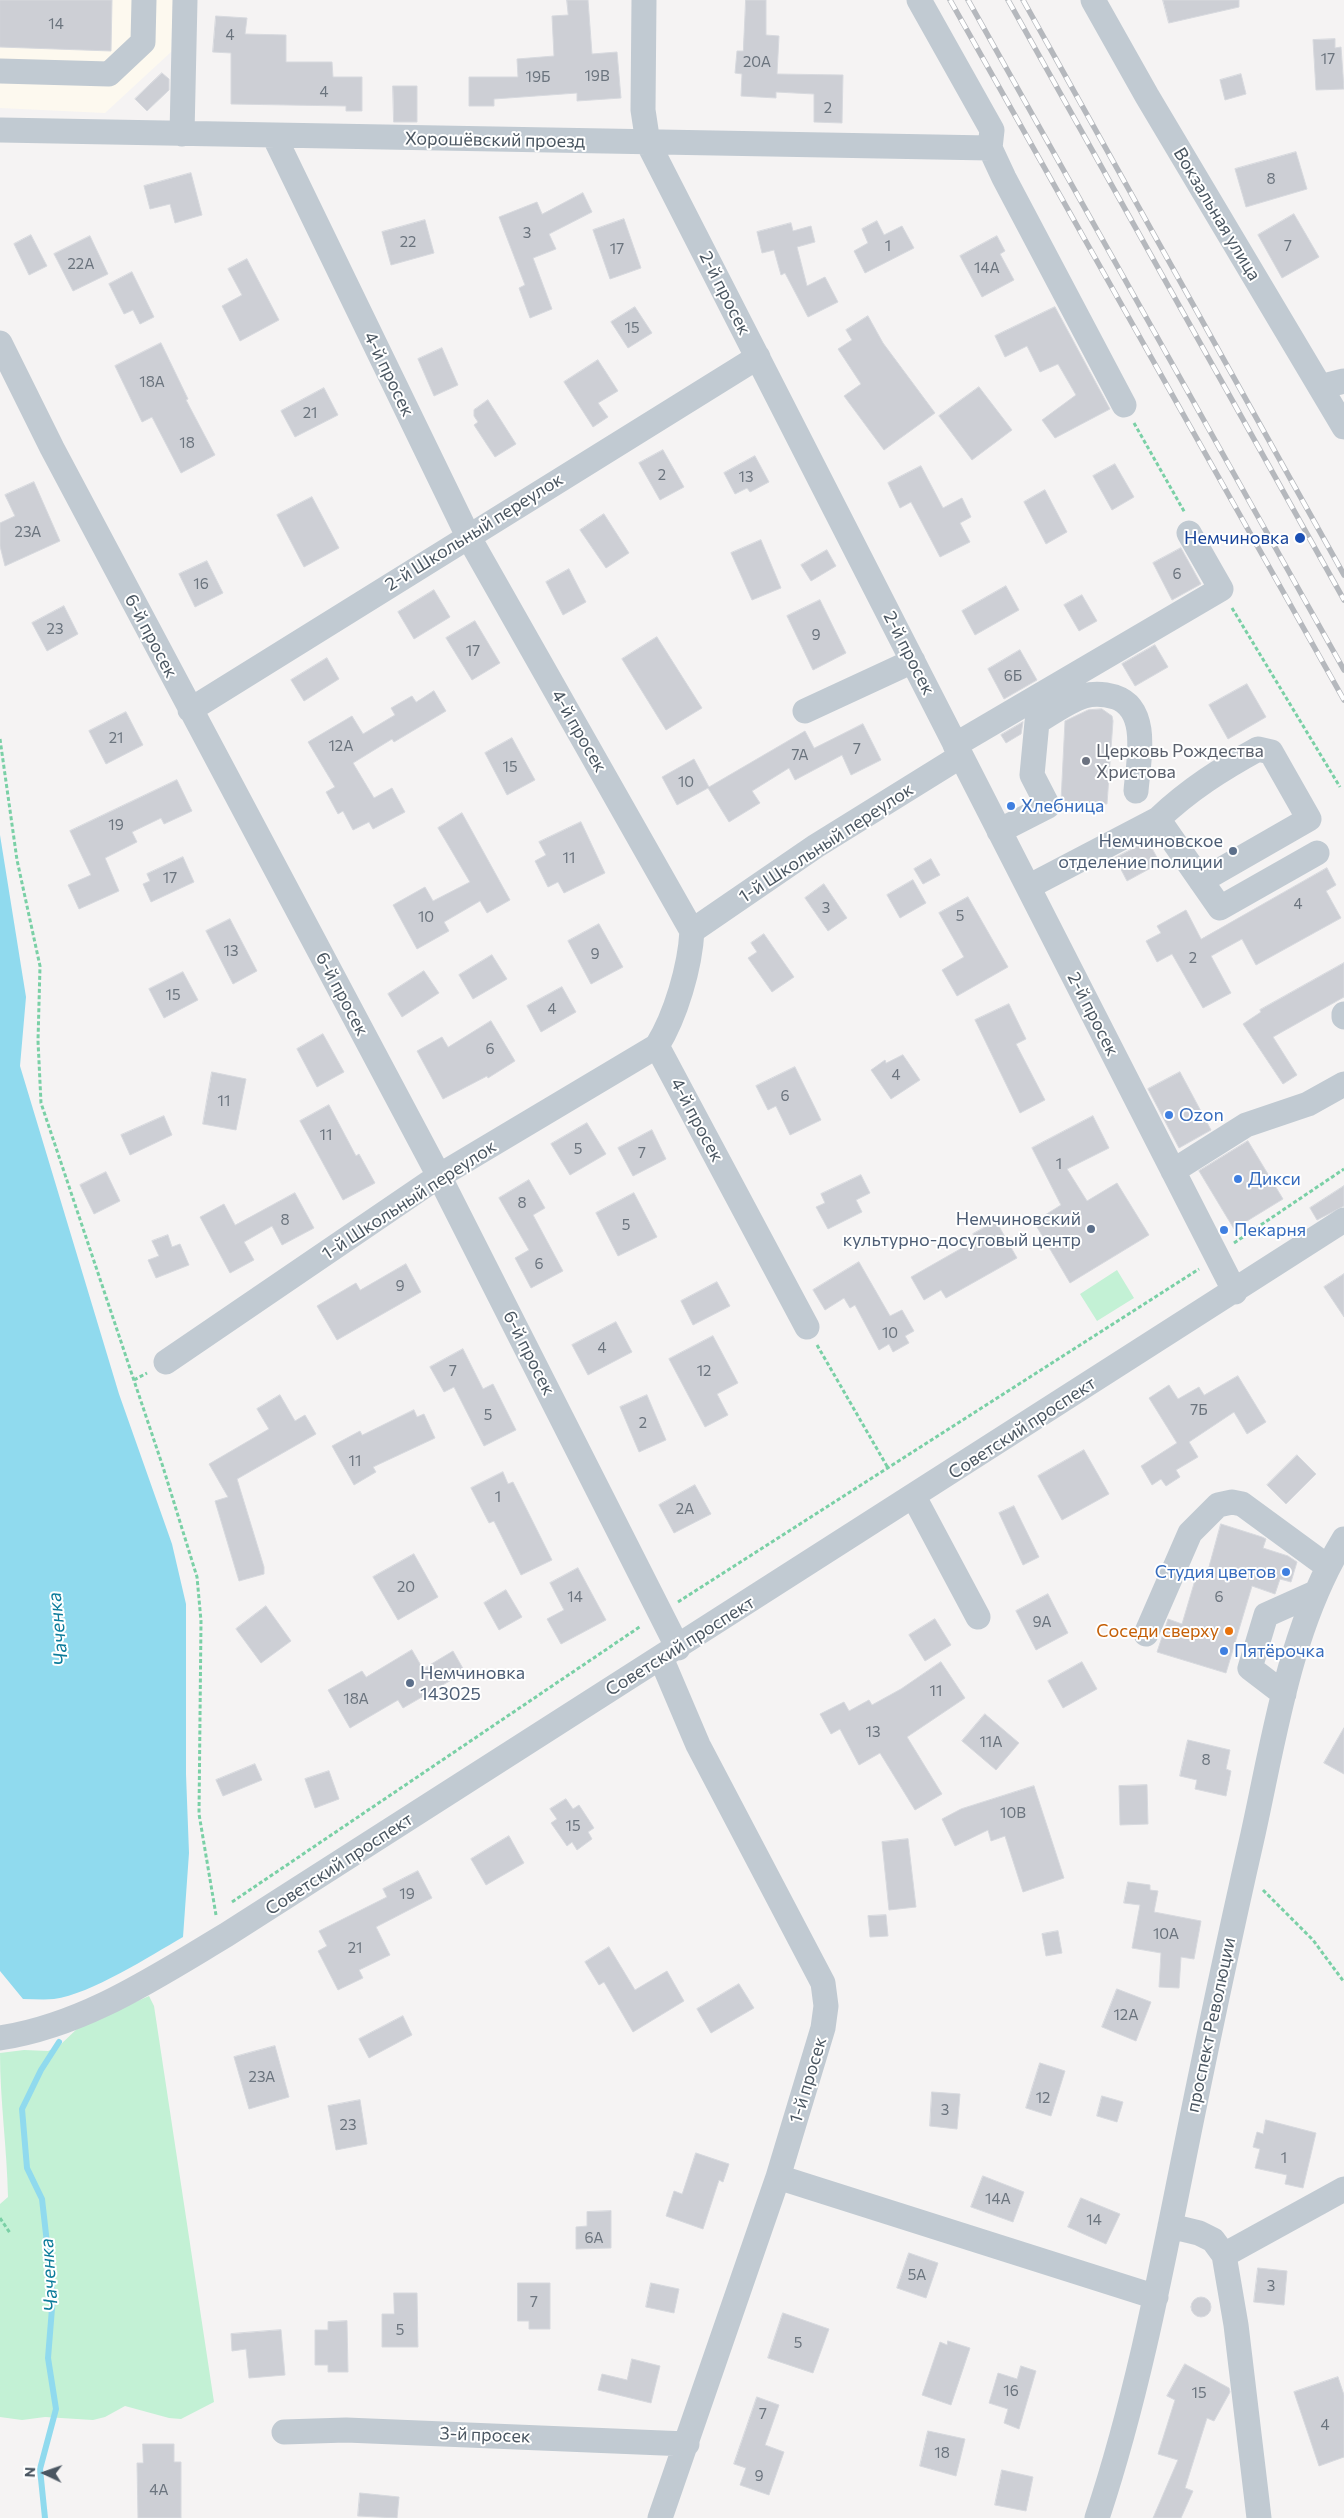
<!DOCTYPE html>
<html>
<head>
<meta charset="utf-8">
<style>
	body { margin:0 }
	#map { position:relative; width:1344px; height:2518px; overflow:hidden; background:#f5f3f3; font-family:Commissioner,sans-serif }
	canvas { display:block }
	.north { position:absolute; left:20px; top:2448px; width:50px; height:50px; -webkit-text-stroke:4px #fff; paint-order:stroke; rotate:273deg; font-size:14px; font-weight:700; line-height:20px; text-align:center; color:#4a5661 }
	.north::after { content:''; display:block; margin:auto; width:18px; height:22px; background:#4a5661; clip-path:polygon(50% 0,100% 100%,50% 72%,0 100%) }
</style>
</head>
<body>
<div id="map">
<canvas width="1344" height="2518"></canvas>
<div class="north">N</div>
</div>
<script>
const g = document.querySelector('canvas').getContext('2d');
g.lineJoin = 'round';
function paint(path, color) { g.fillStyle = color; g.fill(path, 'evenodd'); }
function stroke(path, color, width, dash) { g.strokeStyle = color; g.lineWidth = width; g.lineCap = dash ? 'butt' : 'round'; g.setLineDash(dash || []); g.stroke(path); }
function label(font, color, halo, rows, align = 'center') {
  g.font = font + ' Commissioner,sans-serif'; g.lineWidth = 4; g.setLineDash([]); g.textBaseline = 'middle'; g.strokeStyle = halo; g.fillStyle = color; for (const [text, x, y, turn = 0] of rows) {
    g.save(); g.translate(x, y); g.rotate((+turn || 0) * Math.PI / 180); g.textAlign = isNaN(turn) ? turn : align; if (halo) g.strokeText(text, 0, 0); g.fillText(text, 0, 0); g.restore();
  }
}
paint(new Path2D(`
	M0,0H173L171,52L105,113L0,108Z`), '#fdf9ef');
paint(new Path2D(`
	M1117,1270L1134,1298L1097,1321L1080,1294Z
	M149,1996L154,2006L214,2402L181,2419L169,2418L125,2406L105,2417L93,2420L45,2417L22,2420L0,2417V2204L8,2197C7,2148 0,2101 0,2053L24,2050L48,2051L59,2046L80,2026Z`), '#c3f1d5');
paint(new Path2D(`
	M0,835L26,997L20,1066L119,1394L172,1544L186,1604V1774L189,1853L183,1937C150,1956 91,1994 54,1999C44,2000 33,1999 23,1999L0,1971Z`), '#90daee');
stroke(new Path2D(`
	M45,2518L40,2469L56,2409L48,2358L53,2296L42,2199L27,2168L22,2109L41,2070L59,2042`), '#90daee', 6);
const building = new Path2D(`
	M0,0H112L111,51L0,47Z
	M567,0H588L592,54L617,52L621,98L577,101V93L494,99V106H469V77H518L517,59L554,56L552,16L568,15Z
	M746,0H766V35L779,36L777,74L843,75L842,123L814,122V94L776,92V98L741,96L742,74L735,73L737,51H743Z
	M1163,0H1239V7L1169,23Z
	M216,16L247,18L245,34L286,35V62H332L333,77H362V111H346V106L231,104V53L213,52Z
	M1335,39V48L1341,47L1344,89L1316,90L1313,40Z
	M162,73L169,79V90L147,111L135,99Z
	M1241,74L1246,94L1225,100L1220,80Z
	M393,86H417V122H394Z
	M1296,152L1307,189L1246,207L1235,169Z
	M191,173L202,215L175,223L170,204L150,209L144,186Z
	M583,193L592,212L549,234L556,249L533,258L552,309L530,318L519,288L525,285L499,217L537,202L542,214Z
	M1294,214L1319,257L1282,278L1258,235Z
	M624,219L641,268L610,279L593,230Z
	M425,220L434,253L391,265L382,232Z
	M877,221L884,235L902,226L914,248L865,273L854,251L868,243L862,229Z
	M791,223L793,231L811,226L815,242L797,247L807,286L825,277L838,302L808,317L785,273L781,275L774,250L762,253L757,232Z
	M31,235L47,266L29,275L14,244Z
	M90,236L108,274L73,291L54,254Z
	M997,236L1005,251L1000,254L1014,280L982,297L960,256Z
	M247,259L279,320L240,341L222,306L242,295L228,269Z
	M132,272L154,317L140,324L133,310L124,314L109,284Z
	M635,307L652,333L628,348L611,322Z
	M1055,307L1110,409L1055,438L1042,420L1076,395L1058,364L1040,372L1027,346L1005,357L995,336Z
	M868,316L883,343L935,413L884,450L844,396L861,384L838,349L852,340L846,330Z
	M161,343L188,399L186,400L215,455L181,473L152,417L142,422L115,366Z
	M442,348L458,385L434,396L418,359Z
	M598,360L618,391L598,403L608,417L593,427L564,382Z
	M979,387L1012,430L972,460L939,416Z
	M324,388L338,415L295,437L281,411Z
	M488,400L516,444L495,457L474,425L478,422L474,416V410Z
	M663,450L684,487L660,500L639,463Z
	M755,456L769,482L750,492L747,488L735,494L724,473Z
	M1115,464L1134,497L1112,510L1093,476Z
	M921,466L943,508L962,498L971,517L960,523L970,542L940,557L911,502L900,508L888,483Z
	M34,482L60,541L5,566L0,546V523L15,516L5,495Z
	M1045,490L1067,532L1046,544L1024,502Z
	M312,497L339,548L304,567L277,515Z
	M604,514L629,553L606,568L580,530Z
	M761,540L781,588L752,600L731,553Z
	M1181,548L1201,584L1172,600L1153,563Z
	M827,550L836,566L811,581L801,565Z
	M207,561L223,593L195,607L179,574Z
	M569,569L586,602L563,615L546,582Z
	M1006,586L1019,610L975,635L962,611Z
	M434,590L450,617L414,639L398,612Z
	M1082,595L1097,621L1079,631L1064,605Z
	M820,600L846,653L813,670L787,616Z
	M64,606L78,634L47,651L32,623Z
	M475,621L500,663L472,680L446,638Z
	M657,637L702,708L666,730L622,659Z
	M1155,645L1168,667L1135,686L1122,664Z
	M1020,650L1037,680L1004,699L988,669Z
	M327,658L339,679L304,701L291,680Z
	M1247,684L1266,717L1228,739L1209,705Z
	M434,691L446,711L394,742L392,739L353,763L374,798L392,788L405,812L373,829L369,822L353,830L343,811L338,814L326,792L335,787L308,742L352,716L363,734L395,715L391,708L412,696L416,702Z
	M1102,709L1112,716L1113,721L1107,804L1061,801L1065,721L1088,710Z
	M126,712L143,745L106,764L89,731Z
	M1023,722L1021,734L1006,743L1001,735Z
	M863,724L881,760L851,775L842,755L795,780L789,768L752,791L760,803L729,822L708,788L677,805L662,777L694,759L709,787L805,731L814,748Z
	M512,738L535,780L507,795L485,753Z
	M177,780L192,811L164,824L161,818L132,832L137,842L105,858L119,891L79,909L68,885L91,875L70,831Z
	M462,813L510,900L487,913L480,901L444,922L449,931L417,949L393,905L425,887L433,901L470,882L438,828Z
	M581,822L605,873L564,893L558,882L548,887L535,861L546,855L539,842Z
	M1148,841L1160,863L1127,881L1115,858Z
	M183,857L194,882L151,902L143,884L150,881L147,874Z
	M931,859L940,875L923,884L914,869Z
	M1327,868L1336,885L1326,891L1341,918L1256,965L1242,939L1211,956L1231,993L1203,1008L1172,954L1157,962L1146,941L1161,933L1157,926L1186,910L1201,939Z
	M913,880L926,903L900,918L887,895Z
	M824,884L847,918L828,931L805,898Z
	M968,897L1008,967L957,996L942,970L964,957L939,913Z
	M230,919L257,971L233,984L206,931Z
	M599,924L623,967L591,984L568,941Z
	M764,934L794,977L772,992L748,958L757,952L751,943Z
	M492,955L507,979L473,999L459,975Z
	M1344,963V997L1273,1037L1297,1075L1283,1084L1243,1024L1261,1012L1260,1010Z
	M424,971L439,993L402,1017L388,994Z
	M183,972L198,1000L164,1018L149,989Z
	M562,987L576,1012L541,1032L527,1006Z
	M1009,1004L1026,1039L1016,1044L1045,1100L1020,1113L975,1020Z
	M491,1021L515,1061L488,1078L487,1076L443,1099L417,1051L442,1037L448,1047Z
	M323,1034L344,1072L317,1087L297,1049Z
	M903,1055L920,1080L891,1099L871,1070L885,1060L886,1063Z
	M795,1067L821,1120L790,1135L776,1106L768,1110L756,1086Z
	M212,1072L246,1079L236,1130L203,1124Z
	M1180,1072L1211,1130L1179,1148L1148,1089Z
	M329,1105L356,1156L359,1154L375,1183L343,1200L300,1121Z
	M164,1116L172,1135L130,1155L121,1135Z
	M1093,1116L1109,1148L1067,1169L1087,1201L1117,1183L1149,1235L1070,1283L1034,1222L1061,1205L1032,1148Z
	M587,1123L606,1154L570,1175L551,1144Z
	M652,1130L666,1159L633,1176L618,1148Z
	M1248,1141L1283,1199L1234,1229L1199,1171Z
	M106,1172L120,1201L94,1214L80,1185Z
	M861,1175L870,1193L856,1200L862,1212L828,1229L816,1207L825,1203L821,1194Z
	M529,1180L545,1208L533,1215L563,1271L531,1288L515,1258L529,1250L499,1198Z
	M1344,1186V1206L1317,1220L1310,1208Z
	M295,1193L314,1228L282,1245L272,1226L244,1242L254,1260L230,1273L200,1217L224,1204L235,1225Z
	M634,1193L657,1237L618,1256L596,1213Z
	M996,1221L1017,1258L946,1298L941,1290L924,1300L911,1277L976,1240L973,1234Z
	M168,1235L172,1247L180,1244L189,1265L156,1278L148,1260L159,1256L152,1241Z
	M859,1262L890,1316L902,1310L914,1331L905,1336L909,1343L893,1352L889,1344L879,1350L855,1305L850,1308L844,1298L825,1310L813,1290Z
	M406,1264L421,1292L337,1340L317,1306L356,1283L360,1290Z
	M1344,1274V1317L1324,1287Z
	M717,1282L730,1306L693,1325L681,1301Z
	M616,1322L632,1352L588,1375L572,1345Z
	M713,1336L738,1383L717,1394L728,1415L705,1427L669,1359Z
	M463,1349L483,1389L493,1384L516,1430L484,1446L454,1387L444,1392L430,1367Z
	M1238,1376L1266,1422L1247,1434L1234,1412L1189,1442L1198,1457L1176,1470L1180,1477L1166,1486L1161,1479L1152,1485L1141,1466L1177,1443L1149,1398L1169,1385L1178,1399L1199,1387L1204,1395Z
	M280,1395L295,1421L305,1415L316,1434L237,1479L264,1567V1574L239,1581L215,1501L228,1497L209,1464L269,1429L257,1409Z
	M647,1395L666,1440L639,1452L620,1407Z
	M414,1410L417,1417L424,1414L435,1438L373,1467L376,1472L354,1485L332,1446L360,1431L362,1435Z
	M1084,1450L1109,1494L1062,1520L1038,1476Z
	M1297,1455L1316,1474L1286,1504L1267,1485Z
	M503,1472L508,1484L513,1482L552,1560L521,1575L494,1521L489,1523L471,1488Z
	M695,1485L711,1514L674,1533L659,1505Z
	M1014,1506L1039,1557L1023,1565L999,1513Z
	M1221,1524L1262,1537L1266,1539L1263,1548L1288,1556L1297,1562L1291,1582L1280,1579L1275,1594L1252,1586L1226,1673L1157,1652L1168,1619L1182,1624L1198,1570L1207,1573Z
	M414,1554L438,1597L398,1620L373,1577Z
	M578,1568L606,1620L561,1644L547,1619L564,1610L550,1583Z
	M506,1590L522,1617L499,1630L484,1603Z
	M1048,1594L1068,1633L1036,1650L1016,1611Z
	M266,1606L291,1641L261,1663L236,1629Z
	M935,1619L951,1645L925,1661L909,1635Z
	M412,1650L423,1669L453,1651L465,1672L403,1708L398,1700L350,1728L328,1690L362,1671L366,1677Z
	M941,1662L965,1698L907,1737L942,1794L915,1810L880,1753L859,1765L840,1729L831,1734L820,1714L844,1702L849,1711L869,1700L872,1705L901,1689Z
	M1082,1662L1097,1689L1063,1708L1048,1681Z
	M985,1714L1019,1743L996,1770L962,1741Z
	M1344,1728V1774L1324,1763Z
	M1188,1740L1230,1750L1226,1769L1231,1771L1226,1796L1195,1789L1197,1780L1180,1776Z
	M255,1764L262,1780L223,1796L216,1780Z
	M329,1771L339,1799L315,1808L305,1779Z
	M1147,1785L1148,1824L1120,1825L1119,1786Z
	M1034,1786L1064,1878L1023,1892L1005,1836L991,1841L988,1830L955,1846L942,1819L961,1809Z
	M566,1799L573,1809L579,1805L594,1828L588,1832L592,1839L577,1850L572,1842L567,1846L551,1823L557,1819L550,1809Z
	M509,1836L524,1863L486,1885L471,1859Z
	M908,1839L916,1907L889,1910L882,1842Z
	M418,1871L432,1898L376,1927L390,1955L359,1970L363,1978L338,1990L318,1951L327,1946L319,1931L387,1897L383,1889Z
	M1128,1882L1150,1885V1890L1158,1891L1154,1912L1201,1921L1194,1959L1181,1957L1179,1988L1159,1987L1161,1953L1132,1948L1140,1905L1124,1903Z
	M886,1915L888,1936L870,1937L868,1916Z
	M1058,1931L1062,1953L1046,1956L1042,1934Z
	M609,1947L635,1990L667,1971L684,2001L633,2032L604,1982L599,1985L585,1962Z
	M739,1984L754,2008L711,2033L697,2009Z
	M1117,1989L1151,2002L1136,2041L1102,2027Z
	M403,2016L412,2035L369,2058L359,2039Z
	M275,2046L289,2097L249,2109L234,2057Z
	M1040,2063L1065,2071L1051,2116L1026,2108Z
	M932,2092L960,2094L957,2129L930,2126Z
	M1102,2096L1123,2102L1117,2122L1097,2116Z
	M360,2100L367,2144L336,2150L328,2106Z
	M1266,2120L1316,2133L1303,2188L1285,2184L1287,2175L1255,2168L1260,2149L1253,2147L1257,2132L1263,2134Z
	M696,2153L729,2164L723,2182L719,2180L703,2229L666,2216L674,2191L682,2194Z
	M983,2176L1024,2192L1013,2222L971,2207Z
	M1081,2198L1120,2214L1106,2244L1068,2227Z
	M611,2211V2248L576,2249V2227L587,2226V2212Z
	M909,2253L938,2263L926,2298L897,2288Z
	M1258,2268L1287,2271L1284,2305L1254,2302Z
	M518,2283H550V2329H529V2321H518Z
	M651,2283L679,2289L674,2313L646,2307Z
	M394,2293H417L418,2347H382V2314H394Z
	M1191 2307a10 10 0 1 1 20 0a10 10 0 1 1-20 0Z
	M783,2313L829,2329L813,2373L768,2358Z
	M347,2321L348,2372H328V2365H315V2330H328V2322Z
	M281,2330L285,2375L249,2378L246,2349L232,2351L231,2334Z
	M948,2341L970,2348L951,2405L922,2395L940,2342L947,2345Z
	M632,2359L660,2366L651,2403L598,2390L602,2374L627,2380Z
	M1185,2364L1229,2388L1230,2392L1214,2421L1207,2418L1185,2488L1193,2491L1181,2518H1153L1178,2460L1158,2454L1175,2400L1167,2396Z
	M1021,2366L1036,2371L1019,2429L1004,2423L1008,2409L989,2403L998,2373L1017,2379Z
	M1338,2377L1344,2395V2457L1319,2466L1294,2392Z
	M757,2397L779,2405L765,2445L784,2452L769,2495L740,2485L746,2468L734,2464Z
	M928,2431L965,2439L956,2476L920,2466Z
	M143,2444H174V2462H181V2518H138L137,2463H143Z
	M1002,2470L1033,2477L1026,2511L995,2505Z
	M360,2493L399,2497L397,2518L358,2516Z`);
paint(building, '#cdcfd5');
stroke(building, '#d7d9de', 1);
stroke(new Path2D(`
	M1134,423L1185,513
	M1232,608L1340,787
	M0,739L17,860L40,966L38,1041L41,1103L163,1467L197,1577L201,1621L199,1814L216,1915
	M1234,1243L1344,1169
	M817,1345L888,1468
	M134,1380L147,1373
	M678,1602L1199,1269
	M1263,1890L1313,1940L1344,1982
	M232,1902L641,1626
	M0,2218L10,2233`), '#7ad0a6', 3, [4, 2.5]);
stroke(new Path2D(`
	M644,0L643,110L648,143L1235,1292
	M919,0L992,130L990,148L1004,178L1124,405
	M1093,0L1147,96L1344,427
	M0,71L109,74L143,42L144,0
	M0,130L990,148
	M182,134L185,0
	M274,136L468,536L692,931C690,967 676,1015 657,1046L807,1327
	M0,343L52,448L439,1176L678,1648
	M1320,387L1344,381
	M190,710L758,357
	M805,711L913,661
	M955,745L1221,589L1189,533
	M1158,819C1190,789 1220,770 1258,749L1271,752L1309,819L1201,881
	M999,831L1048,806L1032,775L1037,722C1052,713 1068,701 1084,696C1094,693 1105,694 1115,697C1151,709 1138,763 1136,791
	M1028,887L1158,819L1220,908L1317,853
	M692,931L816,846L961,756
	M1344,1014V1017
	M1173,1171L1246,1125L1308,1104L1344,1084
	M166,1362L439,1176L657,1046
	M914,1497L978,1617
	M1146,1634L1190,1533L1218,1505L1232,1502L1242,1504L1328,1567
	M1284,1694L1250,1668L1266,1615L1315,1593
	M0,2038C84,2025 154,1978 226,1935L1344,1220
	M778,2177L1156,2297
	M1170,2226L1199,2233L1213,2240L1224,2255L1236,2325L1259,2518
	M1224,2255L1344,2189
	M284,2432L346,2430L687,2444
	M660,2518L778,2177L823,2028L826,2006L823,1983L698,1745L661,1658
	M1097,2518C1134,2407 1157,2292 1180,2177C1203,2062 1227,1948 1253,1834C1275,1734 1290,1627 1344,1539`), '#c1cad2', 25);
const rail = new Path2D(`
	M950,0L1344,700
	M968,0L1344,670
	M1008,0L1344,600
	M1023,0L1344,575`);
stroke(rail, '#b5b8bd', 5.5);
stroke(rail, '#fff', 4, [11]);
for (const [x, y, r, color] of [
	[1300,538,6,"#1a4fb4"],
	[1086,761,5,"#6b7280"],
	[1011,806,5,"#3f7fe0"],
	[1233,851,5,"#5c6f8a"],
	[1169,1115,5,"#3f7fe0"],
	[1238,1179,5,"#3f7fe0"],
	[1091,1229,5,"#5c6f8a"],
	[1224,1230,5,"#3f7fe0"],
	[1286,1572,5,"#3f7fe0"],
	[1229,1631,5,"#e8710a"],
	[1224,1651,5,"#3f7fe0"],
	[410,1683,5,"#5c6f8a"]
]) { const dot = new Path2D(); dot.arc(x, y, r, 0, 2 * Math.PI); g.fillStyle = color; g.fill(dot); stroke(dot, '#fff', 2); }
label('15px', '#6b747e', null, [
	["14",56,24],
	["4",230,35],
	["17",1328,59],
	["20А",757,62],
	["19В",597,76],
	["19Б",538,77],
	["4",324,92],
	["2",828,108],
	["8",1271,179],
	["3",527,233],
	["22",408,242],
	["1",888,246],
	["7",1288,246],
	["17",617,249],
	["22А",81,264],
	["14А",987,268],
	["15",632,328],
	["18А",152,382],
	["21",310,413],
	["18",187,443],
	["2",662,475],
	["13",746,477],
	["23А",28,532],
	["6",1177,574],
	["16",201,584],
	["23",55,629],
	["9",816,635],
	["17",473,651],
	["6Б",1013,676],
	["21",116,738],
	["12А",341,746],
	["7",857,749],
	["7А",800,755],
	["15",510,767],
	["10",686,782],
	["19",116,825],
	["11",569,858],
	["17",170,878],
	["4",1298,904],
	["3",826,908],
	["5",960,916],
	["10",426,917],
	["13",231,951],
	["9",595,954],
	["2",1193,958],
	["15",173,995],
	["4",552,1009],
	["6",490,1049],
	["4",896,1075],
	["6",785,1096],
	["11",224,1101],
	["11",326,1135],
	["5",578,1149],
	["7",642,1153],
	["1",1059,1164],
	["8",522,1203],
	["8",285,1220],
	["5",626,1225],
	["6",539,1264],
	["9",400,1286],
	["10",890,1333],
	["4",602,1348],
	["7",453,1371],
	["12",704,1371],
	["7Б",1199,1410],
	["5",488,1415],
	["2",643,1423],
	["11",355,1461],
	["1",498,1497],
	["2А",685,1509],
	["20",406,1587],
	["14",575,1597],
	["6",1219,1597],
	["9А",1042,1622],
	["11",936,1691],
	["18А",356,1699],
	["13",873,1732],
	["11А",991,1742],
	["8",1206,1760],
	["10В",1013,1813],
	["15",573,1826],
	["19",407,1894],
	["10А",1166,1934],
	["21",355,1948],
	["12А",1126,2015],
	["23А",262,2077],
	["12",1043,2098],
	["3",945,2110],
	["23",348,2125],
	["1",1284,2158],
	["14А",998,2199],
	["14",1094,2220],
	["6А",594,2238],
	["5А",917,2275],
	["3",1271,2286],
	["7",534,2302],
	["5",400,2330],
	["5",798,2343],
	["16",1011,2391],
	["15",1199,2393],
	["7",763,2414],
	["4",1325,2425],
	["18",942,2453],
	["9",759,2476],
	["4А",159,2490]
]);
label('18px', '#4a5661', '#fff', [
	["Хорошёвский проезд",495,140,1],
	["Вокзальная улица",1217,214,59],
	["2-й просек",725,293,63],
	["4-й просек",389,374,64],
	["2-й Школьный переулок",474,532,-32],
	["6-й просек",151,636,62],
	["2-й просек",909,653,63],
	["4-й просек",579,731,60],
	["1-й Школьный переулок",826,843,-33],
	["6-й просек",342,994,62],
	["2-й просек",1093,1014,63],
	["4-й просек",697,1120,62],
	["1-й Школьный переулок",409,1200,-33],
	["6-й просек",529,1353,63],
	["Советский проспект",1022,1428,-33],
	["Советский проспект",680,1646,-32],
	["Советский проспект",339,1864,-33],
	["проспект Революции",1211,2025,-78],
	["1-й просек",808,2080,-73],
	["3-й просек",485,2435,2]
]);
label('18px', '#164399', '#fff', [
	["Немчиновка",1289,538]
], 'right');
label('18px', '#5b616d', '#fff', [
	["Церковь Рождества",1096,751],
	["Христова",1096,772]
], 'left');
label('18px', '#366cbe', '#fff', [
	["Хлебница",1021,806],
	["Ozon",1179,1115],
	["Дикси",1248,1179],
	["Пекарня",1234,1230],
	["Студия цветов",1276,1572,"right"],
	["Пятёрочка",1234,1651]
], 'left');
label('18px', '#4e5e75', '#fff', [
	["Немчиновское",1223,841],
	["отделение полиции",1223,862],
	["Немчиновский",1081,1219],
	["культурно-досуговый центр",1081,1240],
	["Немчиновка",420,1673,"left"],
	["143025",420,1694,"left"]
], 'right');
label('18px', '#c56008', '#fff', [
	["Соседи сверху",1219,1631]
], 'right');
label('italic 19px', '#0c7c9b', '#fff', [
	["Чаченка",58,1629,-96],
	["Чаченка",49,2275,-94]
]);
</script>
</body>
</html>
